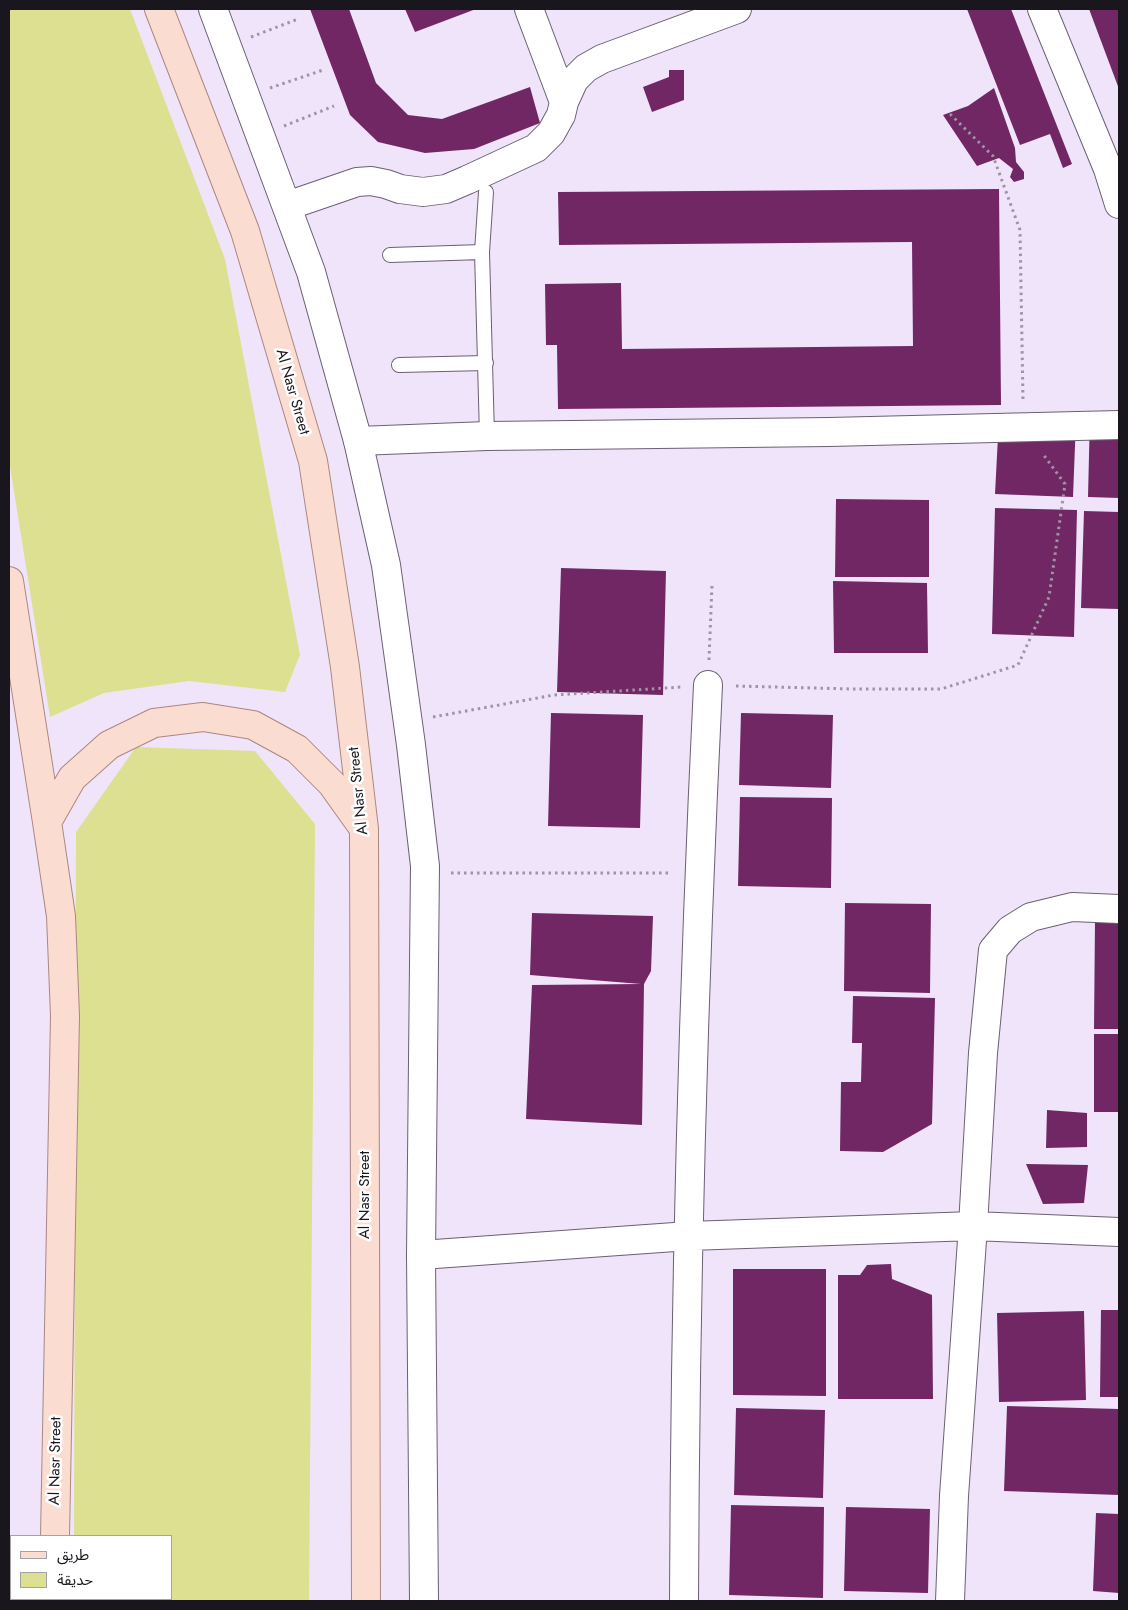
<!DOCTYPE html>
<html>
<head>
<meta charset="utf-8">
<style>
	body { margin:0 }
	#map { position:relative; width:1128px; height:1610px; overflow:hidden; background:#f0e4fa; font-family:Jost,"Noto Sans Arabic",sans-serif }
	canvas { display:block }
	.frame { position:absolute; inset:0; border:10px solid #1a161d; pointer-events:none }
	.legend { position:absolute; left:10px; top:1535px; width:162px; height:65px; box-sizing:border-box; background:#fff; border:1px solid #a3a2a5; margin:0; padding:6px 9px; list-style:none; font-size:15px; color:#1a161d }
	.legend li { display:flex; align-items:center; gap:10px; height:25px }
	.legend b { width:25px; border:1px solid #a3a2a5 }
</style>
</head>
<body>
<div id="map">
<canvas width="1128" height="1610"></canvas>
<div class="frame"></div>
<ul class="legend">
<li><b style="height:6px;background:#fbdcd1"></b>طريق</li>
<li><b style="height:14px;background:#dde090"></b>حديقة</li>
</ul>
</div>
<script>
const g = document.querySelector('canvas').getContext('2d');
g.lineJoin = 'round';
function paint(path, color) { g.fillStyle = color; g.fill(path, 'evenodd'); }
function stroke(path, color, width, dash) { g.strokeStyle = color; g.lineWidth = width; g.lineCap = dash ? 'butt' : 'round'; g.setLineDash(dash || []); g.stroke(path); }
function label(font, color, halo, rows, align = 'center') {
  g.font = font + ' Jost,sans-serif'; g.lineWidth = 5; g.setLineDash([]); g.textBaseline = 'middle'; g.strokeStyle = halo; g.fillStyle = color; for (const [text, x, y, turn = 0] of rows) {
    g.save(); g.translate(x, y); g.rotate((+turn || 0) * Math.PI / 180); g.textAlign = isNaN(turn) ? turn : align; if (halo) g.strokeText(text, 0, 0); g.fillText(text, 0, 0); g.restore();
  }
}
paint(new Path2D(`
	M9,9H130L225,259L300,655L285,692L189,681L104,693L50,717L9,460Z
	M136,747L255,751L315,824L309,1601H74V1599H171V1536H74L76,832Z`), '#dde090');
paint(new Path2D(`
	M310,9H349L376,83L408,115L442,119L530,87L540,123L474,149L425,153L378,142L350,115Z
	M405,9H476L415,32Z
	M967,9H1011L1072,164L1063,168L1050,134L1020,145Z
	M1089,9H1119V89Z
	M669,70H684V100L652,112L643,87L669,77Z
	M994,88L1015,148L1016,162L1024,172V179L1014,182L1010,177L1013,169L999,158L977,166L943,115L968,106Z
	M999,189L1001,405L558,409L557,345H546L545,284L621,283L622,349L913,346L912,242L559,245L558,192Z
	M1090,414L1119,415V498L1088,497Z
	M999,417L1076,420L1073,497L995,494Z
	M836,499L929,500V577H835Z
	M995,508L1077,510L1074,637L992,634Z
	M1084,511L1119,512V609L1081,608Z
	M561,568L666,571L663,695L557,692Z
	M833,581L927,583L928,653H834Z
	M551,713L643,715L640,828L548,826Z
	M741,713L833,715L831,788L739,785Z
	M740,797L832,798L831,888L738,886Z
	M845,903L931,904L930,993L844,991Z
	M532,913L653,916L651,971L644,984L642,1125L526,1119L532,985L641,984L530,975Z
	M1095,921H1119V1029H1094Z
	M853,996L935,998L932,1124L883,1152L840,1151L841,1082H861L862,1043H852Z
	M1094,1034H1119V1112H1094Z
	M1047,1110L1087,1113V1147L1046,1148Z
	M1026,1164L1088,1165L1084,1203L1043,1204Z
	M891,1264L892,1279L932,1295L933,1399H838V1275H860L867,1265Z
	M733,1269H826V1396L733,1395Z
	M1101,1310H1119V1397H1100Z
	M1084,1311L1086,1400L999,1402L997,1313Z
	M1007,1406L1119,1409V1495L1004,1491Z
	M736,1408L825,1410L823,1498L734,1495Z
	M731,1505L824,1507L823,1598L729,1595Z
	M846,1507L930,1509L928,1593L844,1591Z
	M1096,1513L1119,1514V1593L1093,1591Z`), '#712763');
const service = new Path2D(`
	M486,192L482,252L487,436
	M390,255L482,252
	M399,365L486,363`);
const minor = new Path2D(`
	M529,9L564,102
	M1042,9L1108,169L1119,204
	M287,206L357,182L371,181L386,184L400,189L423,192L446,189L467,180L536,148L551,133L561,115L564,102L574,80L586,68L602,59L737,9
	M358,441L487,436L829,432L1119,425
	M421,1255L689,1236L973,1226L1119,1232
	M684,1601C685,1296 693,991 708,685
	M950,1601L954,1496L973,1226L983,1053L993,950L1010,930L1031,917L1072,907L1119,909`);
const tertiary = new Path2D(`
	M213,9L311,272L358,441L386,565L411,745L425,866L421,1255L424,1601`);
const primary = new Path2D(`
	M159,9L245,231L313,461L345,667L364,829L366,1601
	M9,581L47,822L61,916L65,1016L55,1536
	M47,822L72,778L109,745L154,723L203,717L253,725L297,749L332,784L362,826
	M54,1601V1599`);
stroke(service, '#6b6072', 16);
stroke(minor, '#6b6072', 30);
stroke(tertiary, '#6b6072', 30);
stroke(primary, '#ab877e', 30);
stroke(new Path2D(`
	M251,37L298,19
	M270,88L323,70
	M950,114L993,156L1020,230L1023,400
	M284,126L334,106
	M709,660L712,585
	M736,686L852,689H941L1018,665L1049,597L1065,484L1043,454
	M433,717L554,695L682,687
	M451,873H672`), '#9d94a4', 3, [2.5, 4]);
stroke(service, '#fff', 14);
stroke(minor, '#fff', 28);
stroke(tertiary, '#fff', 28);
stroke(primary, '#fbdcd1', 28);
label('15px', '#1a161d', '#fff', [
	["Al Nasr Street",292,392,74],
	["Al Nasr Street",359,791,-96],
	["Al Nasr Street",365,1195,-90],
	["Al Nasr Street",56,1461,-89]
]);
</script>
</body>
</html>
